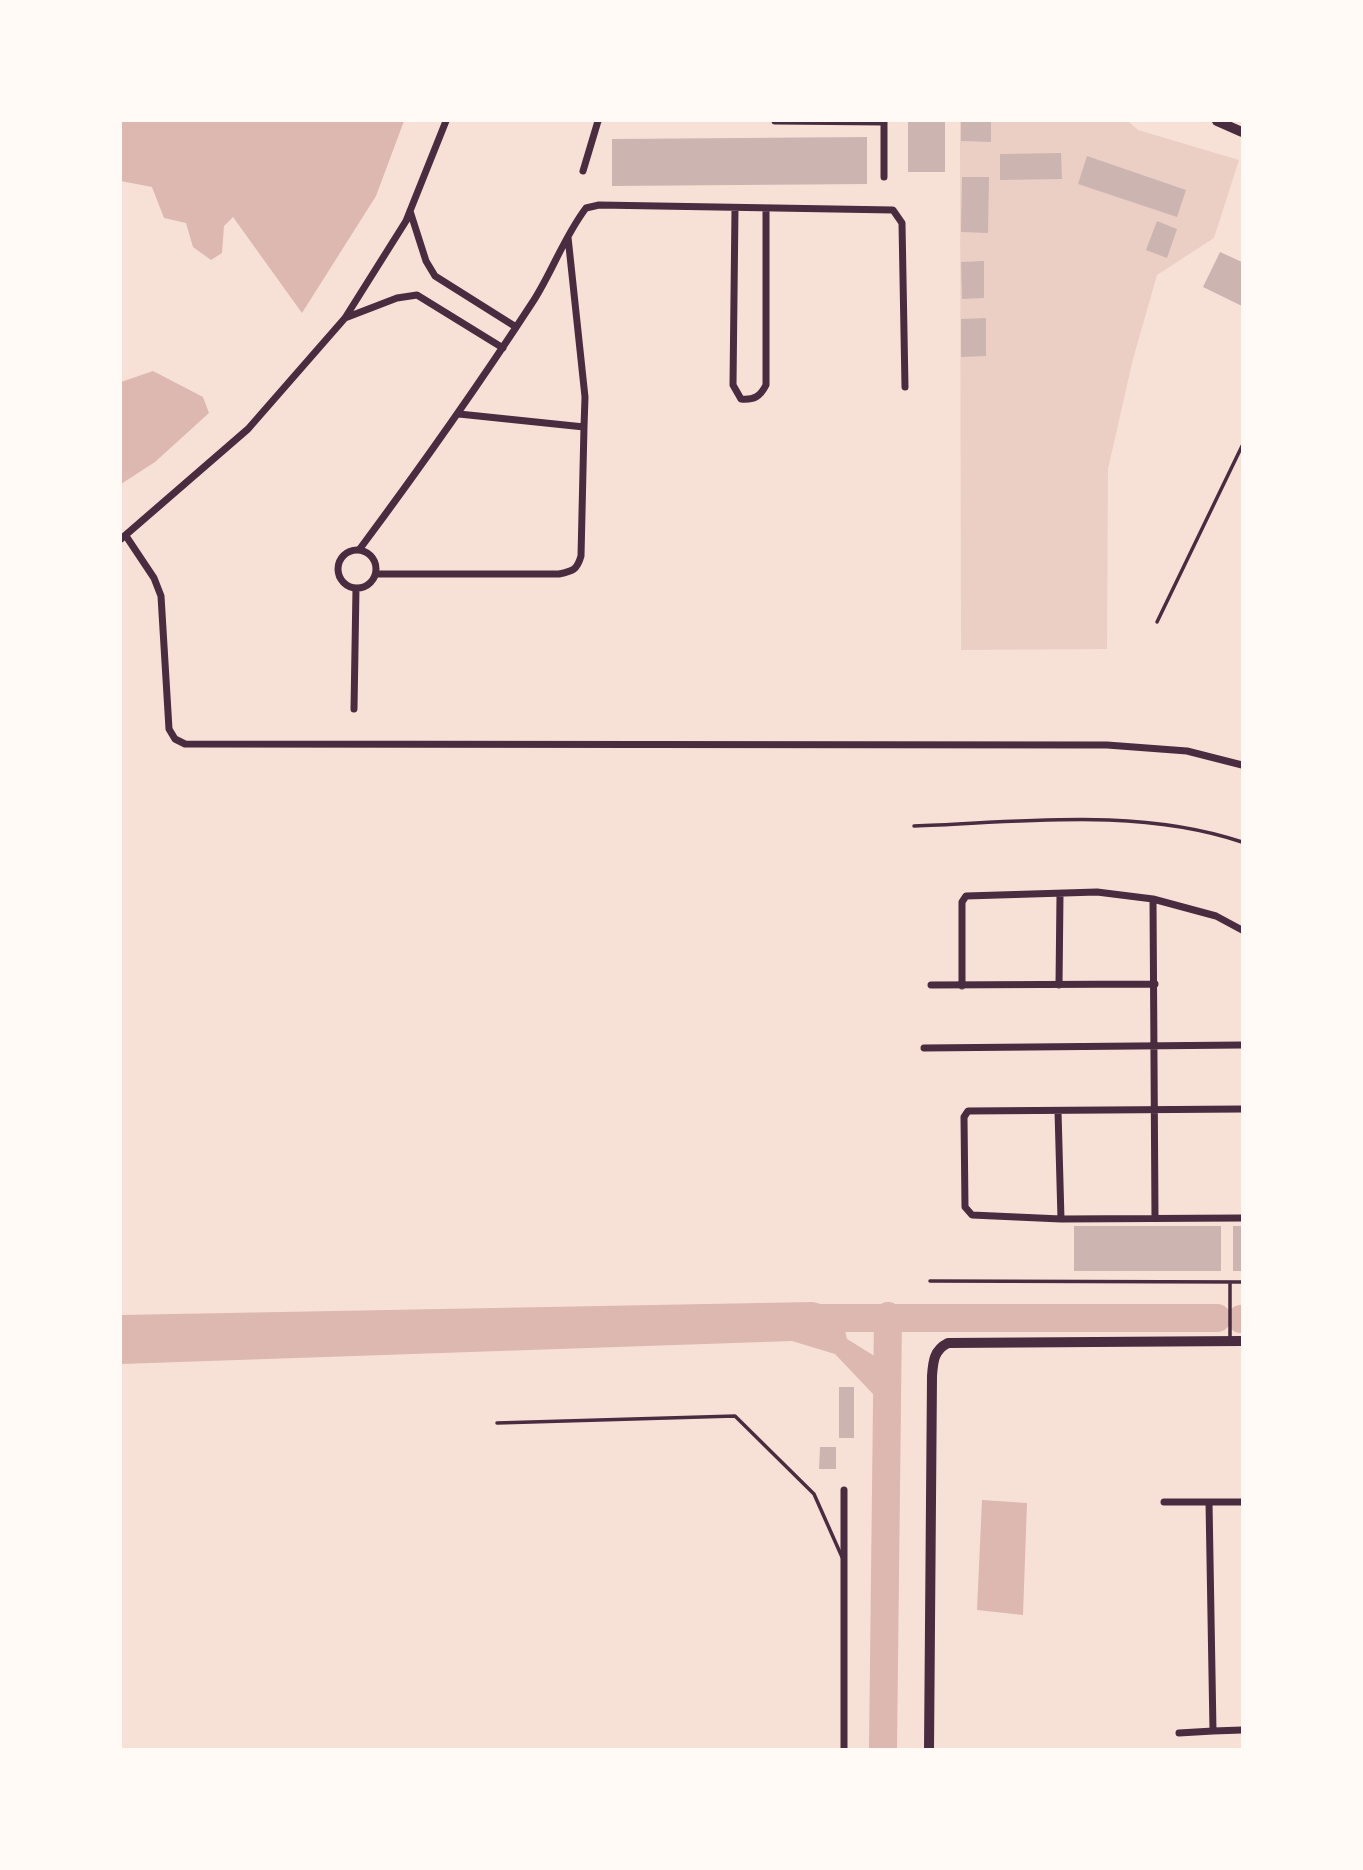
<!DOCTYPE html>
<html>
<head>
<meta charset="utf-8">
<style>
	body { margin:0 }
	#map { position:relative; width:1363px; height:1870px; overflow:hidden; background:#f7e1d7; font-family:Overpass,sans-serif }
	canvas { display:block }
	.frame { position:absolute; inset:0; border:122px solid #fffaf5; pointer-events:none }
</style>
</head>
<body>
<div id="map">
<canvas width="1363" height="1870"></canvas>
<div class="frame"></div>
</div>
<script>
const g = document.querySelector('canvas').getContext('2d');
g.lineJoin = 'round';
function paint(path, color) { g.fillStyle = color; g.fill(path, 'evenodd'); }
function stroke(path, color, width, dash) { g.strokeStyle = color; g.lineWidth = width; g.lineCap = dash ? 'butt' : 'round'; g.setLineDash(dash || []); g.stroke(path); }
paint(new Path2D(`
	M960,121H1128L1138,130L1239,160L1214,238L1157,275L1133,359L1108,469L1107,649L961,650Z`), '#ebcfc5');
paint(new Path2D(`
	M121,121H404L376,196L302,313L233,217L224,226L222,253L211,260L193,247L186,223L164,218L152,187L121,181Z
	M153,371L203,397L209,413L155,462L121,484V382Z
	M813,1302L840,1309L847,1339L881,1360H901V1391L873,1394L835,1354L792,1341L121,1364V1315Z
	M982,1500L1027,1503L1023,1615L977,1610Z`), '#dcb8b0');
stroke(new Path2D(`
	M804,1318H1217
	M1241,1319H1242
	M883,1749L888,1316`), '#dcb8b0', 28);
paint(new Path2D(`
	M908,121H945V172H908Z
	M961,121H991V142L961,141Z
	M867,137V184L612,186V139Z
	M1061,153L1062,179L1000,180V154Z
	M1087,156L1186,190L1177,217L1078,184Z
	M962,177H989L988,233L961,232Z
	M1157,221L1177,229L1167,258L1146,250Z
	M1220,252L1242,262V306L1203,287Z
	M984,261V298L962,299L961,262Z
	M986,318V356L961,357V319Z
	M1074,1226H1221V1271H1074Z
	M1233,1226H1242V1271H1233Z
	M839,1387H854V1438H839Z
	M820,1447H836V1469H819Z`), '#ccb4b1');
stroke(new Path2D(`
	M1157,622L1242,446
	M914,826C1022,822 1138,807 1242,842
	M930,1281L1242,1282
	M1230,1282V1339
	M497,1423L735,1416L814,1494L842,1557`), '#4a2c40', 3.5);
stroke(new Path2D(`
	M775,121L884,122
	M884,121V177
	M583,171L598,121
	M735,208L733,385L741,399C754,400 760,397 766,385V209
	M410,211L426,261L435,276L516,327
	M345,318L397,298L417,295L503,348
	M459,414L584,427L585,397L568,237
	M126,536L154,578L161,596L169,729L175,739L185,744L1107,745L1187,751L1242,765
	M121,539L248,429L345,318L406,221L446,121
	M359,550C420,468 478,386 534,300C553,270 564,237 586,208L599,205L893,210L902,223L905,387
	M338 569a19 19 0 1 1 38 0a19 19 0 1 1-38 0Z
	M376,574H559C573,571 577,570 581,556L584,427
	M354,709L356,588
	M1153,899L1216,916L1242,930
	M931,985L1155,984
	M1059,985L1060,895
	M962,986V902L966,896L1097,892L1153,899L1155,1218
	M924,1048L1242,1045
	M1242,1109L968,1111L964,1117L965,1207L972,1215L1061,1219L1242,1218
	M1058,1111L1061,1219
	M1164,1502H1242
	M1209,1502L1213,1731L1242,1730
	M1179,1733L1213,1731
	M844,1749V1490`), '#4a2c40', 7);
stroke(new Path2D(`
	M1217,121L1242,132`), '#4a2c40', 10);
stroke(new Path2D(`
	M929,1749L932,1376C933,1361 934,1350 948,1343L1242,1341`), '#4a2c40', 10);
</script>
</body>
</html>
